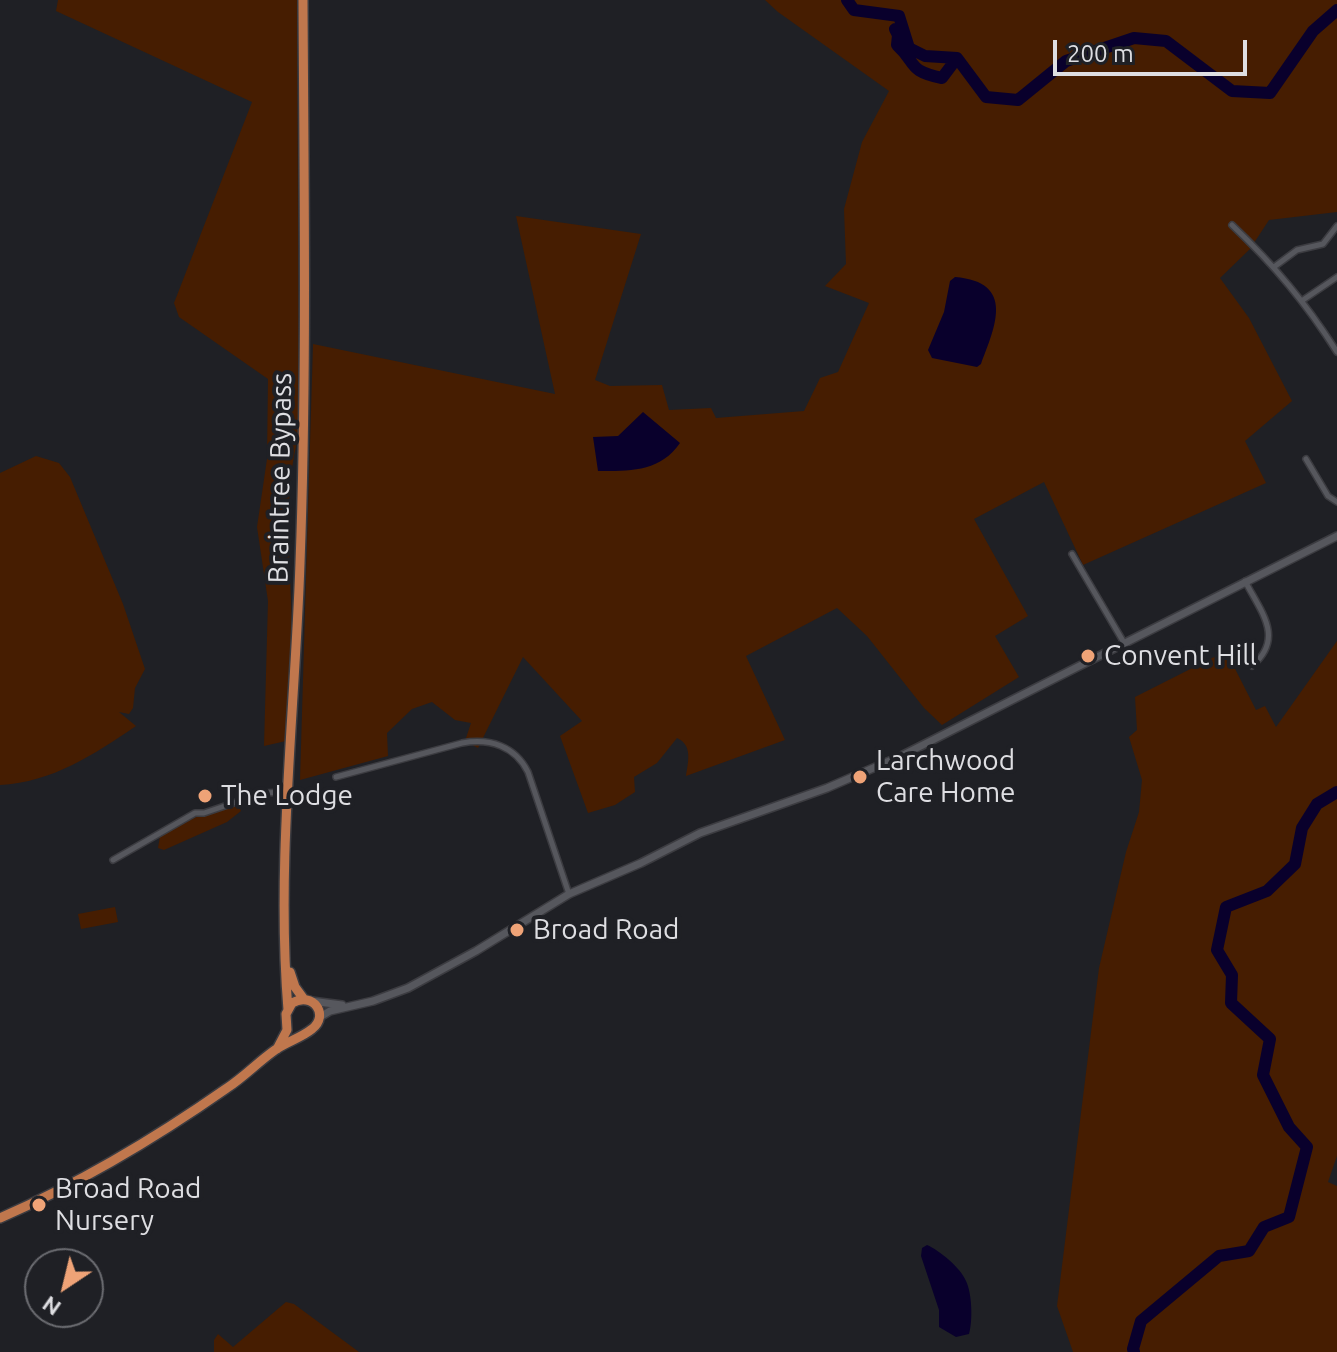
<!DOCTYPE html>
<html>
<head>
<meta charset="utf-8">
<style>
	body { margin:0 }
	#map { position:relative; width:1337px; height:1352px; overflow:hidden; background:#1f2025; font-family:Ubuntu,sans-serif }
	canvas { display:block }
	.north { position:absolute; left:24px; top:1248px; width:80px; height:80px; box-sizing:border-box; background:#1f2025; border:2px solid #6b6c71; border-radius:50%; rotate:215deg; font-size:22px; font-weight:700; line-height:32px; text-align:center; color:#dedee2 }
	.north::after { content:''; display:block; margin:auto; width:28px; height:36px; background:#efa377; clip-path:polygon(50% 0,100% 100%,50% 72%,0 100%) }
	.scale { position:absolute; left:1053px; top:40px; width:194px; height:36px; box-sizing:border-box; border:4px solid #dedee2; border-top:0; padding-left:10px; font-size:24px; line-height:28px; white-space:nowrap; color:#dedee2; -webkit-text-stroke:6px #1f2025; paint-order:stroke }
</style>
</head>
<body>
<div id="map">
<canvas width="1337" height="1352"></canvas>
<div class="north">N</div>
<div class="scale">200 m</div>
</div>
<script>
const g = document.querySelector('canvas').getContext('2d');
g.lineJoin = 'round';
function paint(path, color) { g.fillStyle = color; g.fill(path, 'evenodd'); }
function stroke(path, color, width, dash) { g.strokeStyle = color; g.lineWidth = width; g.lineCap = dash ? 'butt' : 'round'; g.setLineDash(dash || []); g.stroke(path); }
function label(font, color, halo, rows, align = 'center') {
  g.font = font + ' Ubuntu,sans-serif'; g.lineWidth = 8; g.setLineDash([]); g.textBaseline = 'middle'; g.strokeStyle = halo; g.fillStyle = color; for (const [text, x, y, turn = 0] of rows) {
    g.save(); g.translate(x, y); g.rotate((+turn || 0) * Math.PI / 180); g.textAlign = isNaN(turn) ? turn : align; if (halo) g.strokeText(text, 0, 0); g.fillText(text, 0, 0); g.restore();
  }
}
paint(new Path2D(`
	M58,0H297L299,435C284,487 289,546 291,599C293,646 288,694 286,741L264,746L268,601L257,527L267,459L268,379L179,317L174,303L252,102L56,11Z
	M765,0H1337V212L1269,220L1250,249L1220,278L1249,318L1292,401L1245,441L1266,483L1083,565L1044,482L974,519L1028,616L995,636L1019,677L942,725L924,708L867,636L837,608L746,656L785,740L686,776C688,762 693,745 677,738L657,763L634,777L635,792L615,805L588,813L560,736L582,721L523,657L478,748L465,741L471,723L455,720L432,702L412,709L387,733L388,756L300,780L313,344L555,394L516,216L641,234L595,380L610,386L662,385L669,410L711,408L716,418L804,411L820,378L838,372L869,303L825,286L846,264L844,209L862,142L889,91L778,12Z
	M36,456L59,463L70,477L123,604L145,669L135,688L133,708L129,714L119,712L136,726C93,755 53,782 0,785V473Z
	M1337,641V1156L1328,1182L1337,1186V1352H1073L1057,1306L1099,968L1126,852L1139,812L1142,780L1129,737L1137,730L1135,697L1226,651L1256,710L1265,706L1276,727Z
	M238,804L241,811L227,822L164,850L158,848L160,836L198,816L207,815Z
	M115,907L118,922L81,929L78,914Z
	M286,1302L294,1304L359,1352H214V1340L218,1334L233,1347Z`), '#461d01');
paint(new Path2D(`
	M955,277C1016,282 995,327 981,364L977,367L932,358L928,350L944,312L950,281Z
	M643,412L680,443C660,472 630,471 598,471L593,437L618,436Z
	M927,1245C939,1250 961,1268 966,1281C972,1293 973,1321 969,1334L956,1337L939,1327V1310L921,1256L922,1248Z`), '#09002c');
stroke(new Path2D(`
	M847,0L854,10L899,16L909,48L925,56L957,58L986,97L1018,100L1066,61L1134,38L1166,41L1232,91L1270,93L1313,31L1337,10
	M895,29L898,35L897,45C917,63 907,71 942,78L957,58
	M1134,1352L1133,1349L1141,1321L1219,1256L1249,1251L1264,1227L1289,1217L1307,1147L1289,1127L1263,1075L1270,1039L1231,1003L1232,975L1217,950L1226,907L1267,891L1295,864L1302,828L1317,804L1337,792`), '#09002c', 12);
const street = new Path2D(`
	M1232,225C1274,265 1306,303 1337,352
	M1274,267L1297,250L1323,244L1337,226
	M1303,300L1337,277
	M1306,459L1328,496L1337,502
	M1072,554L1123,641
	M1245,581C1261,612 1285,638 1252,666
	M336,777L462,743C490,738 515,746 528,772L569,894
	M113,860L195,813H204L263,793L288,792`);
const secondary = new Path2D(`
	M311,1001L342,1005
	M320,1017L330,1011L373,1001L408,988L476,951L569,894L641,863L700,833L827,788L901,756L1337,536`);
const highway = new Path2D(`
	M290,972L295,987L303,998
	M288,1010C276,862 295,712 300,563C307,375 304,188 303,0
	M0,1218C78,1184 157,1137 227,1088C244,1077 258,1062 275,1050C286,1042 301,1038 312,1029C330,1015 313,991 292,1003L286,1014L287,1030L277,1049`);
stroke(street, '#3c3c41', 8);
stroke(secondary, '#3c3c41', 10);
stroke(highway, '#3c3c41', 12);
stroke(street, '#56575d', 5);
stroke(secondary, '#56575d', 7);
stroke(highway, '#c0774d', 9);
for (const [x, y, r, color] of [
	[1088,656,8,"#efa377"],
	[860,777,8,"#efa377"],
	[205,796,8,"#efa377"],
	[517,930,8,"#efa377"],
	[39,1205,8,"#efa377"]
]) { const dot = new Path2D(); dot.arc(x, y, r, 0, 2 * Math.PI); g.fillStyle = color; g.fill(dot); stroke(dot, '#1f2025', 3); }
label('28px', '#dedee2', '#1f2025', [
	["Braintree Bypass",280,478,-89]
]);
label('28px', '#dedee2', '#1f2025', [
	["Convent Hill",1104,656],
	["Larchwood",876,761],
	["Care Home",876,793],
	["The Lodge",221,796],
	["Broad Road",533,930],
	["Broad Road",55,1189],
	["Nursery",55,1221]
], 'left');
</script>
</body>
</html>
